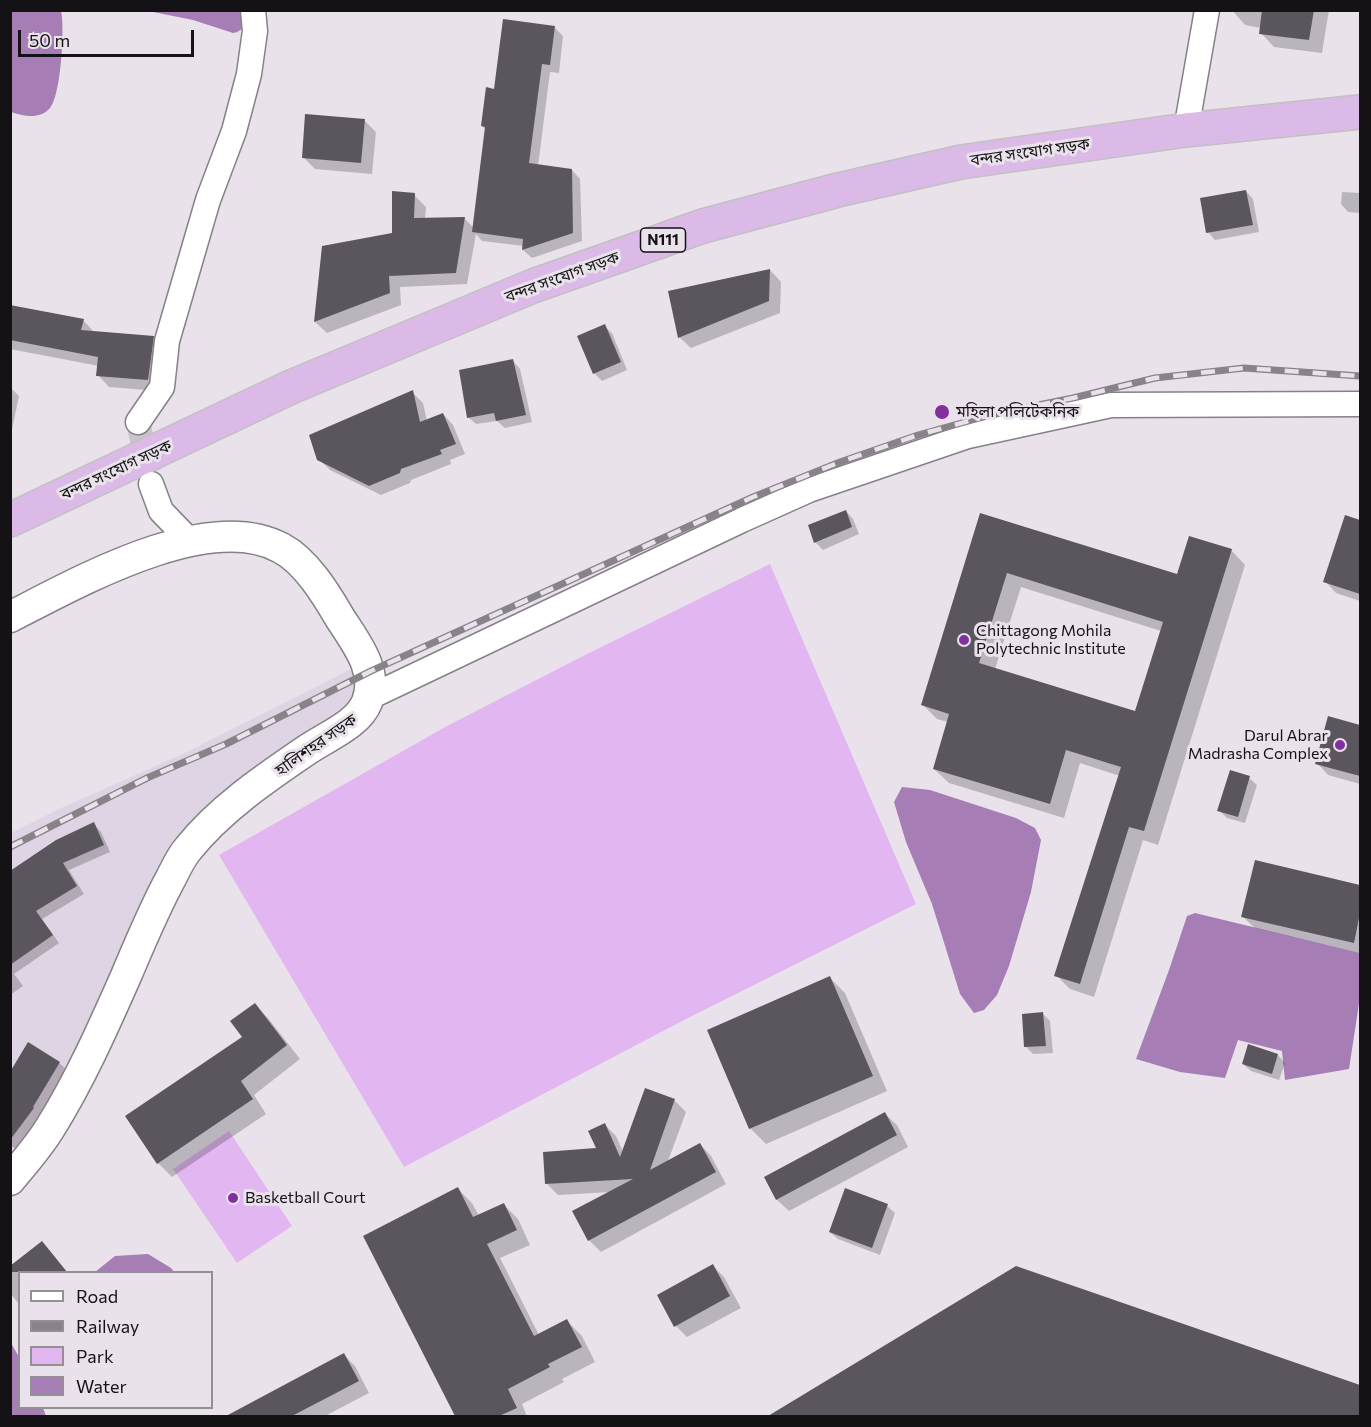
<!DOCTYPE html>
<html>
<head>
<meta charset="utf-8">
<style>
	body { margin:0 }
	#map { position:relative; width:1371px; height:1427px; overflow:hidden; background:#e9e2eb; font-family:Commissioner,sans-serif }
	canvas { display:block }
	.frame { position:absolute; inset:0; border:12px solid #141215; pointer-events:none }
	.legend { position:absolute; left:18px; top:1271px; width:195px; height:138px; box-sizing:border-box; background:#e9e2eb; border:2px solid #948f95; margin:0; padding:8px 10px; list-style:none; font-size:18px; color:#141215 }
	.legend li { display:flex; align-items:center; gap:12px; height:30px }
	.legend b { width:30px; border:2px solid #948f95 }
	.scale { position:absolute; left:18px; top:30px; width:176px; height:27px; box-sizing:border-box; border:3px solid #141215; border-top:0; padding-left:8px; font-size:18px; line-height:21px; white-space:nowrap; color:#141215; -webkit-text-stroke:4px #e9e2eb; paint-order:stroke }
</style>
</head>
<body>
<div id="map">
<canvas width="1371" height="1427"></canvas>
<div class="frame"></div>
<ul class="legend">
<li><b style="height:8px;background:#fff"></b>Road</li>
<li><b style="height:8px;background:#888389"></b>Railway</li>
<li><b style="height:16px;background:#e2b7f1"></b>Park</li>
<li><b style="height:16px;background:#a67eb5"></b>Water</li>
</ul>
<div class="scale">50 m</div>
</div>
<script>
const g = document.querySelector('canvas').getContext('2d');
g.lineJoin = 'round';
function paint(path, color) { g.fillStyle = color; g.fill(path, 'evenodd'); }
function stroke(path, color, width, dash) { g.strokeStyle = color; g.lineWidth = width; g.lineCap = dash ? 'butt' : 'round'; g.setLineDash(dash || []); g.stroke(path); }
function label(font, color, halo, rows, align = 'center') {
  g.font = font + ' Commissioner,"Noto Sans Bengali",sans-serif'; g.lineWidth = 6; g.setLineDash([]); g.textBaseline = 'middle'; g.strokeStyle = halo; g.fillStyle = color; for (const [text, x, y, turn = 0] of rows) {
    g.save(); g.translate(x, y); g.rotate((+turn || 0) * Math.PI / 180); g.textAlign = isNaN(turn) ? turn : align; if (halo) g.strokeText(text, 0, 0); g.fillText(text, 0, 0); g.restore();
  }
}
paint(new Path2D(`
	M351,669L363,693L253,769L211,804L38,1124L11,1156V833L59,809L187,752Z`), '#dfd4e3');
paint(new Path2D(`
	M770,564L916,904L686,1019L404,1167L219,855L447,726L579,658Z
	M229,1131L292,1226L237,1263L173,1169Z`), '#e2b7f1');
paint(new Path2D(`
	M11,10L61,11C65,27 61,96 50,108C40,120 23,116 11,112Z
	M246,10C245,21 246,31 233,33L193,20L148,11Z
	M902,787L930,790L1016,818L1035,828L1041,840L1031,892L1009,966L997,995L984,1010L974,1013L960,994L932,904L906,842L894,802Z
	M1195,913L1360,953V997L1349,1069L1285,1080L1282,1051L1238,1040L1225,1078L1180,1072L1136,1059L1169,970L1187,916Z
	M148,1254L171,1268L174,1272H95L115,1256Z
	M11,1343L19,1357L20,1408H43L46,1416H11Z`), '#a67eb5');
paint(new Path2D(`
	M1232,10H1329L1322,53L1274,47L1261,33V28L1245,25Z
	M555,28L563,36L559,73L550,72L538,166L572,170L580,179L582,241L532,258L523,250L524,246L482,241L476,234L467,284L400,287L401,305L327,333L315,322L324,247L393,234L414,195L426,207L425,219H465L474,228L487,130L482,126L495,90Z
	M365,121L376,132L372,174L315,169L303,157Z
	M1246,191L1253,199L1259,232L1215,240L1208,232Z
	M1342,192L1360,193V213L1348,212L1341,204Z
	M770,270L781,282L780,313L691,348L679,337Z
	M10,306L83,320L94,332L153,338L164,349L160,391L109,387L98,375L99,366L10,349Z
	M604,326L612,333L627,370L602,381L594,373Z
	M513,361L520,369L532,422L505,428L497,421L476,424L468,417Z
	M10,387L19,396L10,439Z
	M412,392L423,403L427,421L443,414L453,425L465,454L450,460L451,464L411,480L410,483L381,495L330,470L319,459Z
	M846,511L853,519L859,534L823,550L815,542Z
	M981,515L1178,576L1231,550L1245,565L1158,845L1143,840L1094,997L1070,989L1056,975L1120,776L1080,763L1064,818L949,783L934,769L948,722L937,719L923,705ZM1021,587L1161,631L1136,713L995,669Z
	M1346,517L1360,522V601L1336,593L1325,581Z
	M1329,718L1360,727V784L1328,775L1317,763Z
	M1249,778L1257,785L1245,823L1227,818L1219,810Z
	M94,824L101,832L110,852L69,870L84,894L42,919L59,943L14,974L23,986L10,995V873Z
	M1256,862L1360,886V953L1255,928L1243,917Z
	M830,978L845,993L887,1091L766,1144L750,1128Z
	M255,1005L268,1018L300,1059L254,1095L266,1114L172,1177L158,1163L244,1037Z
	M1043,1014L1050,1021L1053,1053L1033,1054L1026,1047Z
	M29,1044L59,1063L67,1070L39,1116L41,1117L16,1149L10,1145V1075Z
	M1249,1046L1278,1055L1285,1063L1279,1080L1251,1071L1243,1064Z
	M646,1090L675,1101L686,1112L668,1161L700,1144L711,1156L726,1184L601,1252L589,1240L612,1192L558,1195L547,1184L598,1150L605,1125L616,1136L623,1152Z
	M885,1114L897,1125L908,1147L789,1211L777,1200L766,1178Z
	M457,1188L472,1203L479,1216L504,1205L518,1219L530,1245L500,1258L539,1335L567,1321L582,1336L595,1362L562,1379L564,1382L522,1404L527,1416H457L365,1237Z
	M887,1206L895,1213L880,1255L838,1239L830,1232Z
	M49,1250L67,1272H20V1305L10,1293V1268Z
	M713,1266L724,1277L741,1308L687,1337L676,1326Z
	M1016,1267L1360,1386V1416H771Z
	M344,1355L355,1366L369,1393L325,1416H229Z`), '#0003');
paint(new Path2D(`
	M1262,10H1314L1309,40L1259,34Z
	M503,19L555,26L550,65L542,64L529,163L572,169L573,233L522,250L523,239L472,232L485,127L481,126L486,87L494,89Z
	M305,114L365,119L361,163L302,158Z
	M1246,190L1253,225L1206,233L1200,198Z
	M392,191L415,193L414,218L465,217L456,273L389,276L390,293L314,322L322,246L392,233Z
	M770,269L769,301L678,338L668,291Z
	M10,305L84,319L81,330L154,336L148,380L96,376L98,357L10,340Z
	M605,324L621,362L593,374L577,336Z
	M513,359L526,415L496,421L494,413L467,418L459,370Z
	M413,390L420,422L443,413L456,444L440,450L442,454L401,469L400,473L369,486L317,460L309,435Z
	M846,510L852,527L814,543L808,525Z
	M980,513L1177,574L1189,536L1232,549L1144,831L1129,827L1080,984L1054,976L1121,767L1066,750L1050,804L933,769L949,714L921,705ZM1007,573L1163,622L1135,711L979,663Z
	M1345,515L1360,520V594L1323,582Z
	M1328,716L1360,725V776L1315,764Z
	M1230,770L1250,776L1238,817L1217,811Z
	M94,822L104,845L63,863L77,886L36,911L53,935L10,965V871L56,840Z
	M1255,860L1360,885V913L1354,943L1241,917Z
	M830,976L873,1076L749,1129L707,1030Z
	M255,1003L287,1045L241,1081L253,1099L157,1164L125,1116L242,1037L230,1021Z
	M1043,1012L1046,1046L1024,1047L1022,1014Z
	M28,1042L60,1062L33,1107L34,1108L10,1140V1072Z
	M1248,1044L1278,1054L1272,1074L1242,1064Z
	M645,1088L675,1099L650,1170L700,1143L716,1172L588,1241L572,1211L633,1179L545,1184L543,1152L596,1148L588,1131L605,1123L620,1157Z
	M885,1112L897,1135L776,1200L764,1177Z
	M458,1187L473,1217L504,1203L517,1230L487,1244L534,1336L567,1319L582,1347L548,1364L550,1367L508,1389L517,1408L499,1416H455L363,1236Z
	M845,1188L888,1204L872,1248L829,1232Z
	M42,1241L67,1272H10V1266Z
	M713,1264L730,1296L674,1327L657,1295Z
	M1016,1266L1360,1385V1416H768Z
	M344,1353L359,1381L292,1416H226Z`), '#5b565d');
stroke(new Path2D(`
	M138,422L149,472`), '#c9c3cb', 24, [24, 12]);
const minor = new Path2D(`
	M1186,130L1207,10
	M138,422L162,387L167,341L208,200L234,131L249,74L255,31L253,10
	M151,484L161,511L190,541
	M368,698L742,520L809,490L968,436L1111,405L1360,404`);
const tertiary = new Path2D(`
	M10,617C77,583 208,508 281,548C306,561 326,594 340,618C356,643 379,671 367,702C358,725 325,737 304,752C263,780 219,810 188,849C181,857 176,868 171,878C154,909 140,943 126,976C103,1028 80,1080 50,1128C39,1146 24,1163 10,1180`);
const trunk = new Path2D(`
	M10,520L291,387L533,286L703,226L838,190L961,162L1186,130L1360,112`);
stroke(minor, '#868088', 27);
stroke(tertiary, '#868088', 33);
stroke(trunk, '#c2c1c2', 36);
stroke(minor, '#fff', 24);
stroke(tertiary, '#fff', 30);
stroke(trunk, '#dbbae8', 33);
const rail = new Path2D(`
	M10,847L147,778L226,744L371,671L753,497L840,462L918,435L994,414L1073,398L1155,378L1244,368L1360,376`);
stroke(rail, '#888389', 7);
stroke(rail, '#e9e2eb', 4.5, [14]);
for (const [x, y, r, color] of [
	[942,412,8,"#832f9d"],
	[964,640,6,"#832f9d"],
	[1340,745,6,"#832f9d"],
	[233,1198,6,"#832f9d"]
]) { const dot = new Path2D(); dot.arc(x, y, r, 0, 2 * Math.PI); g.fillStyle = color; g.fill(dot); stroke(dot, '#e9e2eb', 2); }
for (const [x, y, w] of [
	[663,240,45]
]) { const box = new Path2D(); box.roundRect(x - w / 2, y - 12, w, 24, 4.5); g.fillStyle = '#e9e2eb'; g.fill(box); stroke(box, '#141215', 1.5); }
label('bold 15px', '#141215', null, [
	["N111",663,240]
]);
label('16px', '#141215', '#e9e2eb', [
	["বন্দর সংযোগ সড়ক",1030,152,-8],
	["বন্দর সংযোগ সড়ক",562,277,-20],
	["বন্দর সংযোগ সড়ক",116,470,-25],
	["হালিশহর সড়ক",316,745,-35]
]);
label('16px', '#141215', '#e9e2eb', [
	["মহিলা পলিটেকনিক",956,412],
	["Chittagong Mohila",976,631],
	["Polytechnic Institute",976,649],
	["Darul Abrar",1328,736,"right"],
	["Madrasha Complex",1328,754,"right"],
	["Basketball Court",245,1198]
], 'left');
</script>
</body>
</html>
